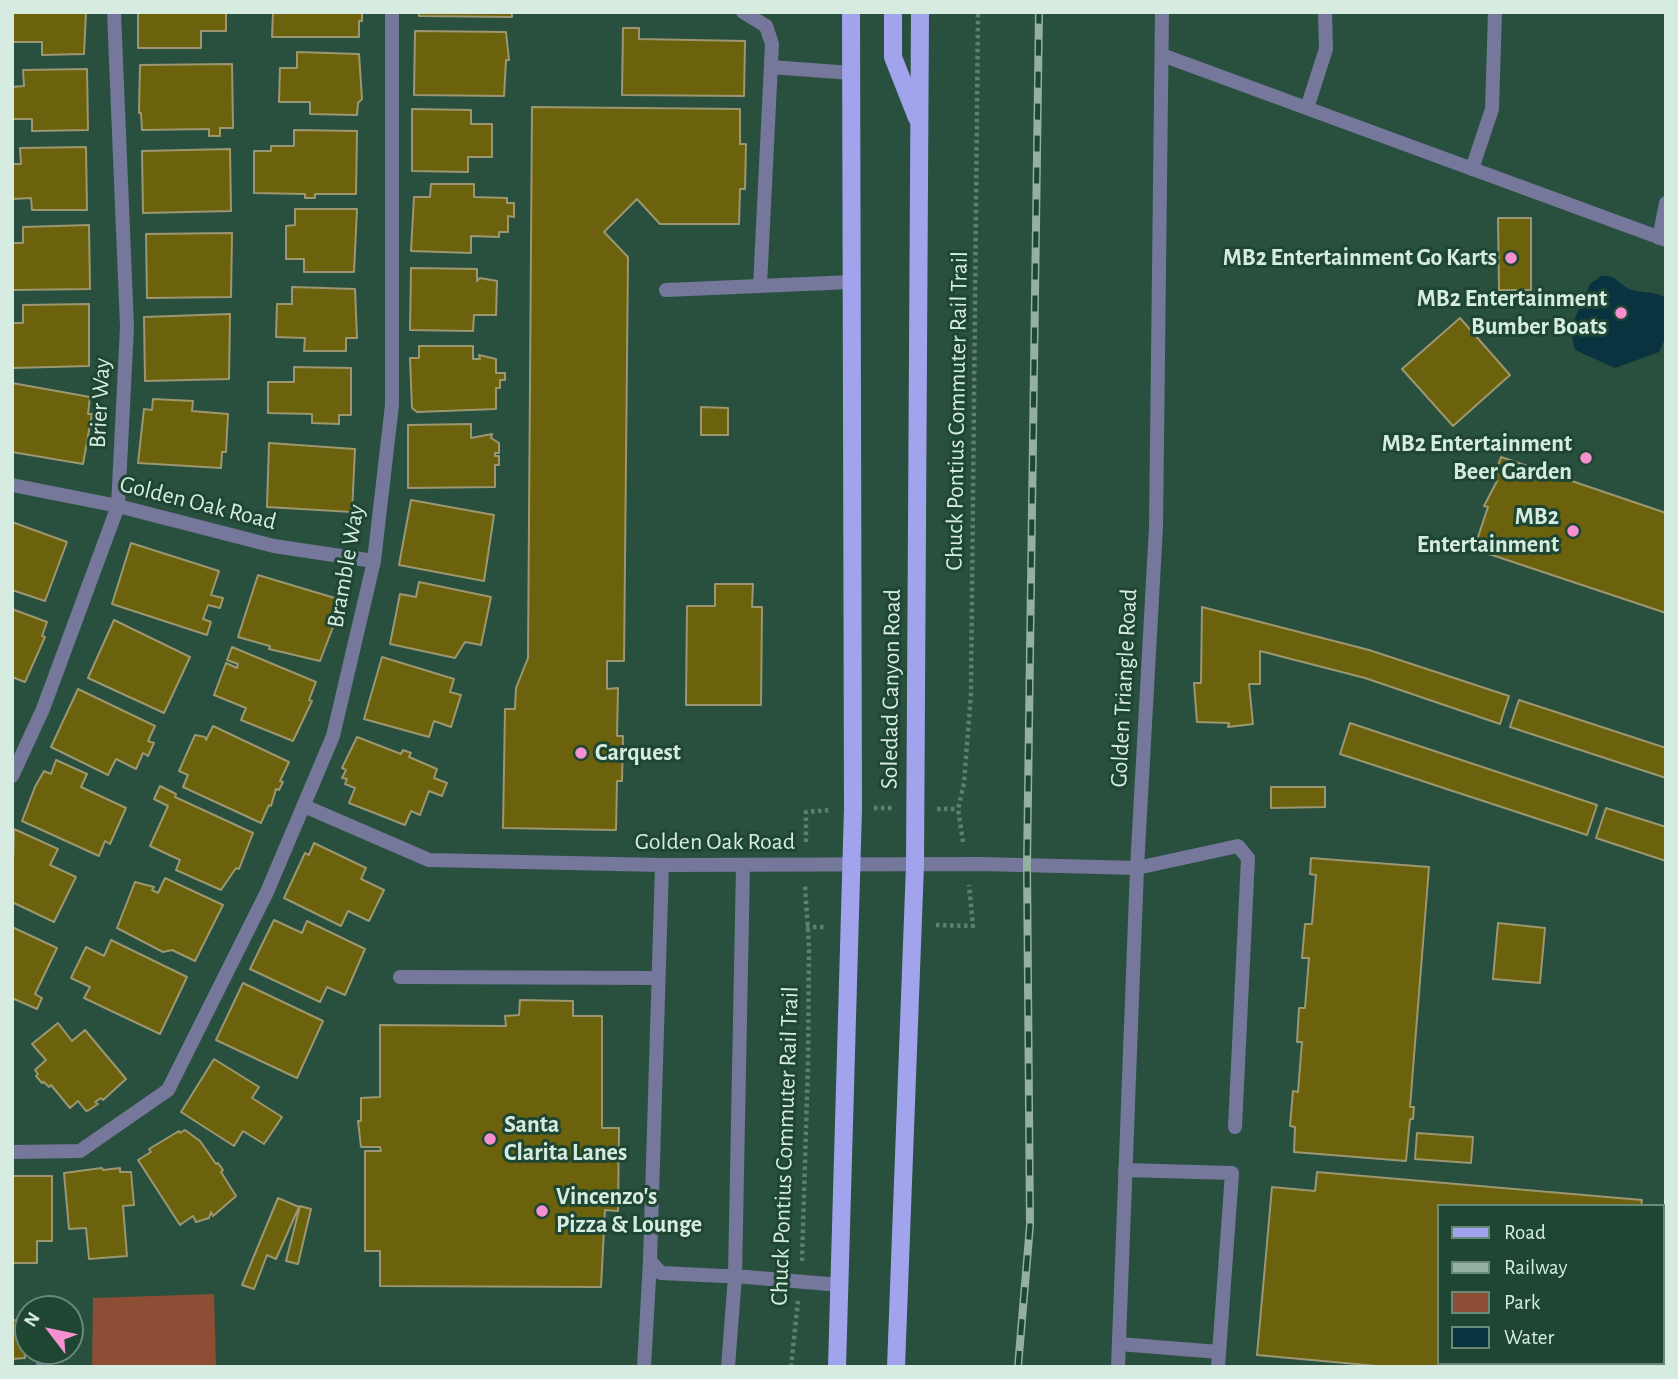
<!DOCTYPE html>
<html>
<head>
<meta charset="utf-8">
<style>
	body { margin:0 }
	#map { position:relative; width:1678px; height:1379px; overflow:hidden; background:#29503e; font-family:"Alegreya Sans",sans-serif }
	canvas { display:block }
	.frame { position:absolute; inset:0; border:14px solid #d6ece0; pointer-events:none }
	.legend { position:absolute; left:1437px; top:1204px; width:228px; height:161px; box-sizing:border-box; background:#1e4633; border:2px solid #688878; margin:0; padding:9px 12px; list-style:none; font-size:21px; color:#d6ece0 }
	.legend li { display:flex; align-items:center; gap:14px; height:35px }
	.legend b { width:35px; border:2px solid #688878 }
	.north { position:absolute; left:14px; top:1295px; width:70px; height:70px; box-sizing:border-box; background:#1e4633; border:2px solid #688878; border-radius:50%; rotate:302deg; font-size:19px; font-weight:700; line-height:28px; text-align:center; color:#d6ece0 }
	.north::after { content:''; display:block; margin:auto; width:24px; height:32px; background:#f591d1; clip-path:polygon(50% 0,100% 100%,50% 72%,0 100%) }
</style>
</head>
<body>
<div id="map">
<canvas width="1678" height="1379"></canvas>
<div class="frame"></div>
<ul class="legend">
<li><b style="height:9px;background:#a1a4ec"></b>Road</li>
<li><b style="height:9px;background:#93b0a1"></b>Railway</li>
<li><b style="height:19px;background:#8d4e35"></b>Park</li>
<li><b style="height:19px;background:#0a3340"></b>Water</li>
</ul>
<div class="north">N</div>
</div>
<script>
const g = document.querySelector('canvas').getContext('2d');
g.lineJoin = 'round';
function paint(path, color) { g.fillStyle = color; g.fill(path, 'evenodd'); }
function stroke(path, color, width, dash) { g.strokeStyle = color; g.lineWidth = width; g.lineCap = dash ? 'butt' : 'round'; g.setLineDash(dash || []); g.stroke(path); }
function label(font, color, halo, rows, align = 'center') {
  g.font = font + ' "Alegreya Sans",sans-serif'; g.lineWidth = 6; g.setLineDash([]); g.textBaseline = 'middle'; g.strokeStyle = halo; g.fillStyle = color; for (const [text, x, y, turn = 0] of rows) {
    g.save(); g.translate(x, y); g.rotate((+turn || 0) * Math.PI / 180); g.textAlign = isNaN(turn) ? turn : align; if (halo) g.strokeText(text, 0, 0); g.fillText(text, 0, 0); g.restore();
  }
}
paint(new Path2D(`
	M214,1294L216,1367H92L93,1298Z`), '#8d4e35');
paint(new Path2D(`
	M1601,276C1617,274 1619,286 1632,290C1644,293 1654,291 1666,298V337L1659,352L1615,368L1575,350L1570,329L1590,284Z`), '#0a3340');
const building = new Path2D(`
	M12,12H86L84,54L42,55V42H12Z
	M138,12H226V31H201V48H138Z
	M273,12H362V21H359V37H272Z
	M419,12H512V17L419,16Z
	M623,28H639V39L745,41L744,96L622,95Z
	M415,31L506,32L509,60H506L504,96L414,95Z
	M297,52L359,54L362,99L358,103L357,115L310,114V102H279L280,68H297Z
	M232,64L233,128H220V136H209V129L142,130L141,113H139L140,65Z
	M87,69L88,130L32,131V119H12V87L24,86L23,70Z
	M532,107L740,109V144H746L745,189H740L739,224H660L637,199L604,232L628,257L624,661H607V689L618,688L617,736H623L622,781H617L616,830L503,828L505,709H515L516,688L528,658Z
	M412,109L471,110V124H492V157H468V172L412,171Z
	M294,130L357,131L356,194H315V198H305V194L254,193V151H271V146H294Z
	M86,147L87,210H32L31,198L12,199V164H21L20,148Z
	M230,149L231,211L143,213L142,151Z
	M431,184H474V197L507,198V203H514V217L508,216V232H499V237L471,236V253L411,251L414,197H430Z
	M295,209H357L354,272H304V259H286V226L295,225Z
	M1498,218H1531V290H1499Z
	M89,225L90,289L12,290V243H23V227Z
	M232,233L231,297L147,298L146,234Z
	M411,268L477,269V281L480,278L497,281L496,315H474L473,331L410,330Z
	M292,287L355,289L357,338H346V351H304L305,338L276,337L277,304H292Z
	M89,304V366L12,368V323H23V305Z
	M230,314L229,379L145,381L144,317Z
	M1460,318L1510,375L1453,426L1402,369Z
	M419,346H473V359H480L479,355L496,359V373H505V380H500V388H496V409L417,412L412,408L410,358H419Z
	M294,367L351,368V415H339V424L312,423V414L268,413V382H294Z
	M12,383L90,397L88,414H92L83,464L12,452Z
	M153,399L193,401L192,411L228,414L226,452H222L221,468L138,463L144,409L152,410Z
	M701,407L728,408V435H701Z
	M471,424V438L492,434L491,438L499,443V453H495V456H499V465H495V487L408,488V425Z
	M269,443L355,449L352,512L267,507Z
	M1501,457L1666,513V613L1474,549L1488,507L1484,506L1497,481L1493,480Z
	M411,500L494,515L484,581L399,565Z
	M12,522L67,542L45,601L12,590Z
	M131,543L219,571L211,595L223,598L220,608L208,605L203,619L211,622L207,635L112,604Z
	M258,575L338,599L332,618L336,619L320,661L269,649L270,646L238,637Z
	M419,582L491,597L481,645L465,642L455,658L390,644L400,594L416,597Z
	M715,584H753L752,607H762L761,705H686L687,606H715Z
	M1202,607L1369,650L1509,696L1500,724L1365,678L1260,651V684H1249L1253,724L1228,727L1229,723L1197,722L1194,683H1201Z
	M12,609L47,622L42,636L45,637L25,682L12,677Z
	M114,620L190,657L164,713L88,678Z
	M232,647L316,682L309,700L312,701L293,741L241,720L246,708L214,695L226,663L237,668L238,664L227,660Z
	M382,657L454,679L450,692L461,695L451,727L434,721L429,737L364,719Z
	M78,689L155,726L148,741L154,743L148,756L143,753L136,769L116,759L108,775L51,747Z
	M1519,700L1666,748V778L1510,727Z
	M1350,723L1597,805L1587,835L1340,754Z
	M213,726L289,762L280,781L283,782L279,790L276,789L271,806L269,805L261,823L183,787L188,775L179,771L195,735L205,737L206,740Z
	M357,737L401,754L403,750L411,753L409,757L437,769L434,778L447,783L442,796L429,791L420,815L411,811L405,825L349,803L355,788L345,784L347,779L342,778L346,770L342,768Z
	M56,760L87,774L81,787L126,808L110,844L105,841L99,856L22,821L35,787L44,771L51,774Z
	M160,786L176,794L175,797L253,833L239,869L236,868L221,890L176,870L180,860L150,846L168,806L154,799Z
	M1271,787H1325V807L1271,808Z
	M1606,808L1666,827V861L1596,838Z
	M14,829L58,849L50,865L76,877L54,922L12,902Z
	M314,843L366,868L361,879L384,890L369,921L348,911L341,926L284,898L305,853L309,855Z
	M1311,858L1429,867L1410,1107H1414L1413,1119H1410L1406,1161L1294,1152L1295,1127L1290,1126L1293,1091L1298,1092L1302,1042H1297L1299,1008H1305L1309,958H1302L1305,924H1312L1316,875L1310,874Z
	M165,878L223,905L195,961L172,950L163,952L117,928L135,882L154,887L152,890L158,893Z
	M274,920L302,933L307,921L365,949L345,995L327,987L320,1002L250,969Z
	M1498,923L1545,928L1540,983L1493,979Z
	M12,927L57,948L35,994L42,998L37,1009L12,998Z
	M111,940L187,977L160,1034L84,998L90,987L71,978L86,947L104,956Z
	M243,983L323,1021L297,1078L216,1040Z
	M520,1000L573,1001V1016H602V1128H619L618,1211L605,1210L601,1287L380,1286V1251H365V1151H381L380,1147H361L358,1121H361V1098L380,1097V1025L506,1026L505,1016L519,1015Z
	M58,1023L72,1041L85,1030L126,1079L103,1100L101,1098L95,1102L98,1104L89,1110L86,1111L78,1101L70,1108L51,1085L49,1087L44,1082L42,1083L36,1076L38,1074L35,1070L46,1060L32,1044Z
	M214,1059L259,1087L252,1098L282,1117L264,1144L243,1131L234,1146L181,1112Z
	M185,1130L200,1141L216,1164L218,1163L223,1170L221,1172L236,1196L213,1216L211,1212L209,1218L196,1222L193,1216L180,1225L138,1160L151,1152L149,1149L179,1131L180,1133Z
	M1417,1133L1473,1137L1471,1163L1415,1159Z
	M102,1168L103,1170L120,1168V1172H131L134,1205L123,1206L127,1256L89,1259L86,1228L69,1229L64,1173Z
	M1317,1172L1642,1200L1641,1206H1438V1363H1444V1367H1388L1257,1355L1272,1187L1315,1191Z
	M12,1176H52V1241H37V1263H12Z
	M278,1198L299,1207L276,1259L267,1255L254,1289L242,1285Z
	M300,1206L311,1209L298,1264L286,1261Z
	M12,1320L22,1321L25,1358L12,1359Z
	M1517,1363H1621L1620,1367H1516Z`);
paint(building, '#6c610c');
stroke(building, '#9c9770', 2);
stroke(new Path2D(`
	M874,808H894
	M937,809H958
	M806,842V812L831,810
	M963,842L958,809L964,783L971,693L978,12
	M936,925L973,926L969,885
	M806,927H826
	M802,1261L808,1064L809,946L805,886
	M791,1367L798,1301`), '#5d7f6f', 4.5, [3.5, 3.5]);
stroke(new Path2D(`
	M743,12L766,26L772,44L760,286
	M1162,55L1666,240
	M771,67L851,73
	M1307,108L1326,49L1325,12
	M1472,169L1492,109L1495,12
	M1659,238L1666,203
	M666,290L852,282
	M12,485L118,506L274,546L374,561
	M12,776L43,709L118,506L127,327L114,12
	M662,865L650,1261L661,1273L724,1276H735L743,865
	M1137,868L1238,846L1248,858L1235,1127
	M400,977L658,978
	M12,1152L80,1151L168,1090L267,892L333,736L374,561L392,405V12
	M1125,1170L1232,1173L1218,1367
	M1119,1344L1219,1352
	M43,1367L44,1351
	M644,1367L650,1261
	M728,1367L735,1276L840,1285`), '#75779b', 14);
stroke(new Path2D(`
	M304,806L429,860L662,865L981,864L1137,868`), '#75779b', 14);
stroke(new Path2D(`
	M1118,1367L1137,868L1156,527L1162,12`), '#75779b', 14);
stroke(new Path2D(`
	M893,12V57L917,118
	M837,1367L853,808L851,12
	M896,1367L915,865L920,12`), '#a1a4ec', 18);
const rail = new Path2D(`
	M1018,1367L1030,1225L1027,865L1039,12`);
stroke(rail, '#93b0a1', 8);
stroke(rail, '#1e4633', 5, [16]);
for (const [x, y, r, color] of [
	[1511,258,7,"#f591d1"],
	[1621,313,7,"#f591d1"],
	[1586,458,7,"#f591d1"],
	[1573,531,7,"#f591d1"],
	[581,753,7,"#f591d1"],
	[490,1139,7,"#f591d1"],
	[542,1211,7,"#f591d1"]
]) { const dot = new Path2D(); dot.arc(x, y, r, 0, 2 * Math.PI); g.fillStyle = color; g.fill(dot); stroke(dot, '#1e4633', 2.5); }
label('bold 24px', '#d6ece0', '#1e4633', [
	["MB2 Entertainment Go Karts",1497,258],
	["MB2 Entertainment",1607,299],
	["Bumber Boats",1607,327],
	["MB2 Entertainment",1572,444],
	["Beer Garden",1572,472],
	["MB2",1559,517],
	["Entertainment",1559,545],
	["Carquest",595,753,"left"],
	["Santa",504,1125,"left"],
	["Clarita Lanes",504,1153,"left"],
	["Vincenzo's",556,1197,"left"],
	["Pizza & Lounge",556,1225,"left"]
], 'right');
label('24px', '#d6ece0', '#1e4633', [
	["Brier Way",100,403,-87],
	["Chuck Pontius Commuter Rail Trail",957,411,-89],
	["Golden Oak Road",198,503,14],
	["Bramble Way",346,566,-80],
	["Golden Triangle Road",1124,688,-87],
	["Soledad Canyon Road",891,689,-89],
	["Golden Oak Road",715,842],
	["Chuck Pontius Commuter Rail Trail",785,1146,-88]
]);
</script>
</body>
</html>
